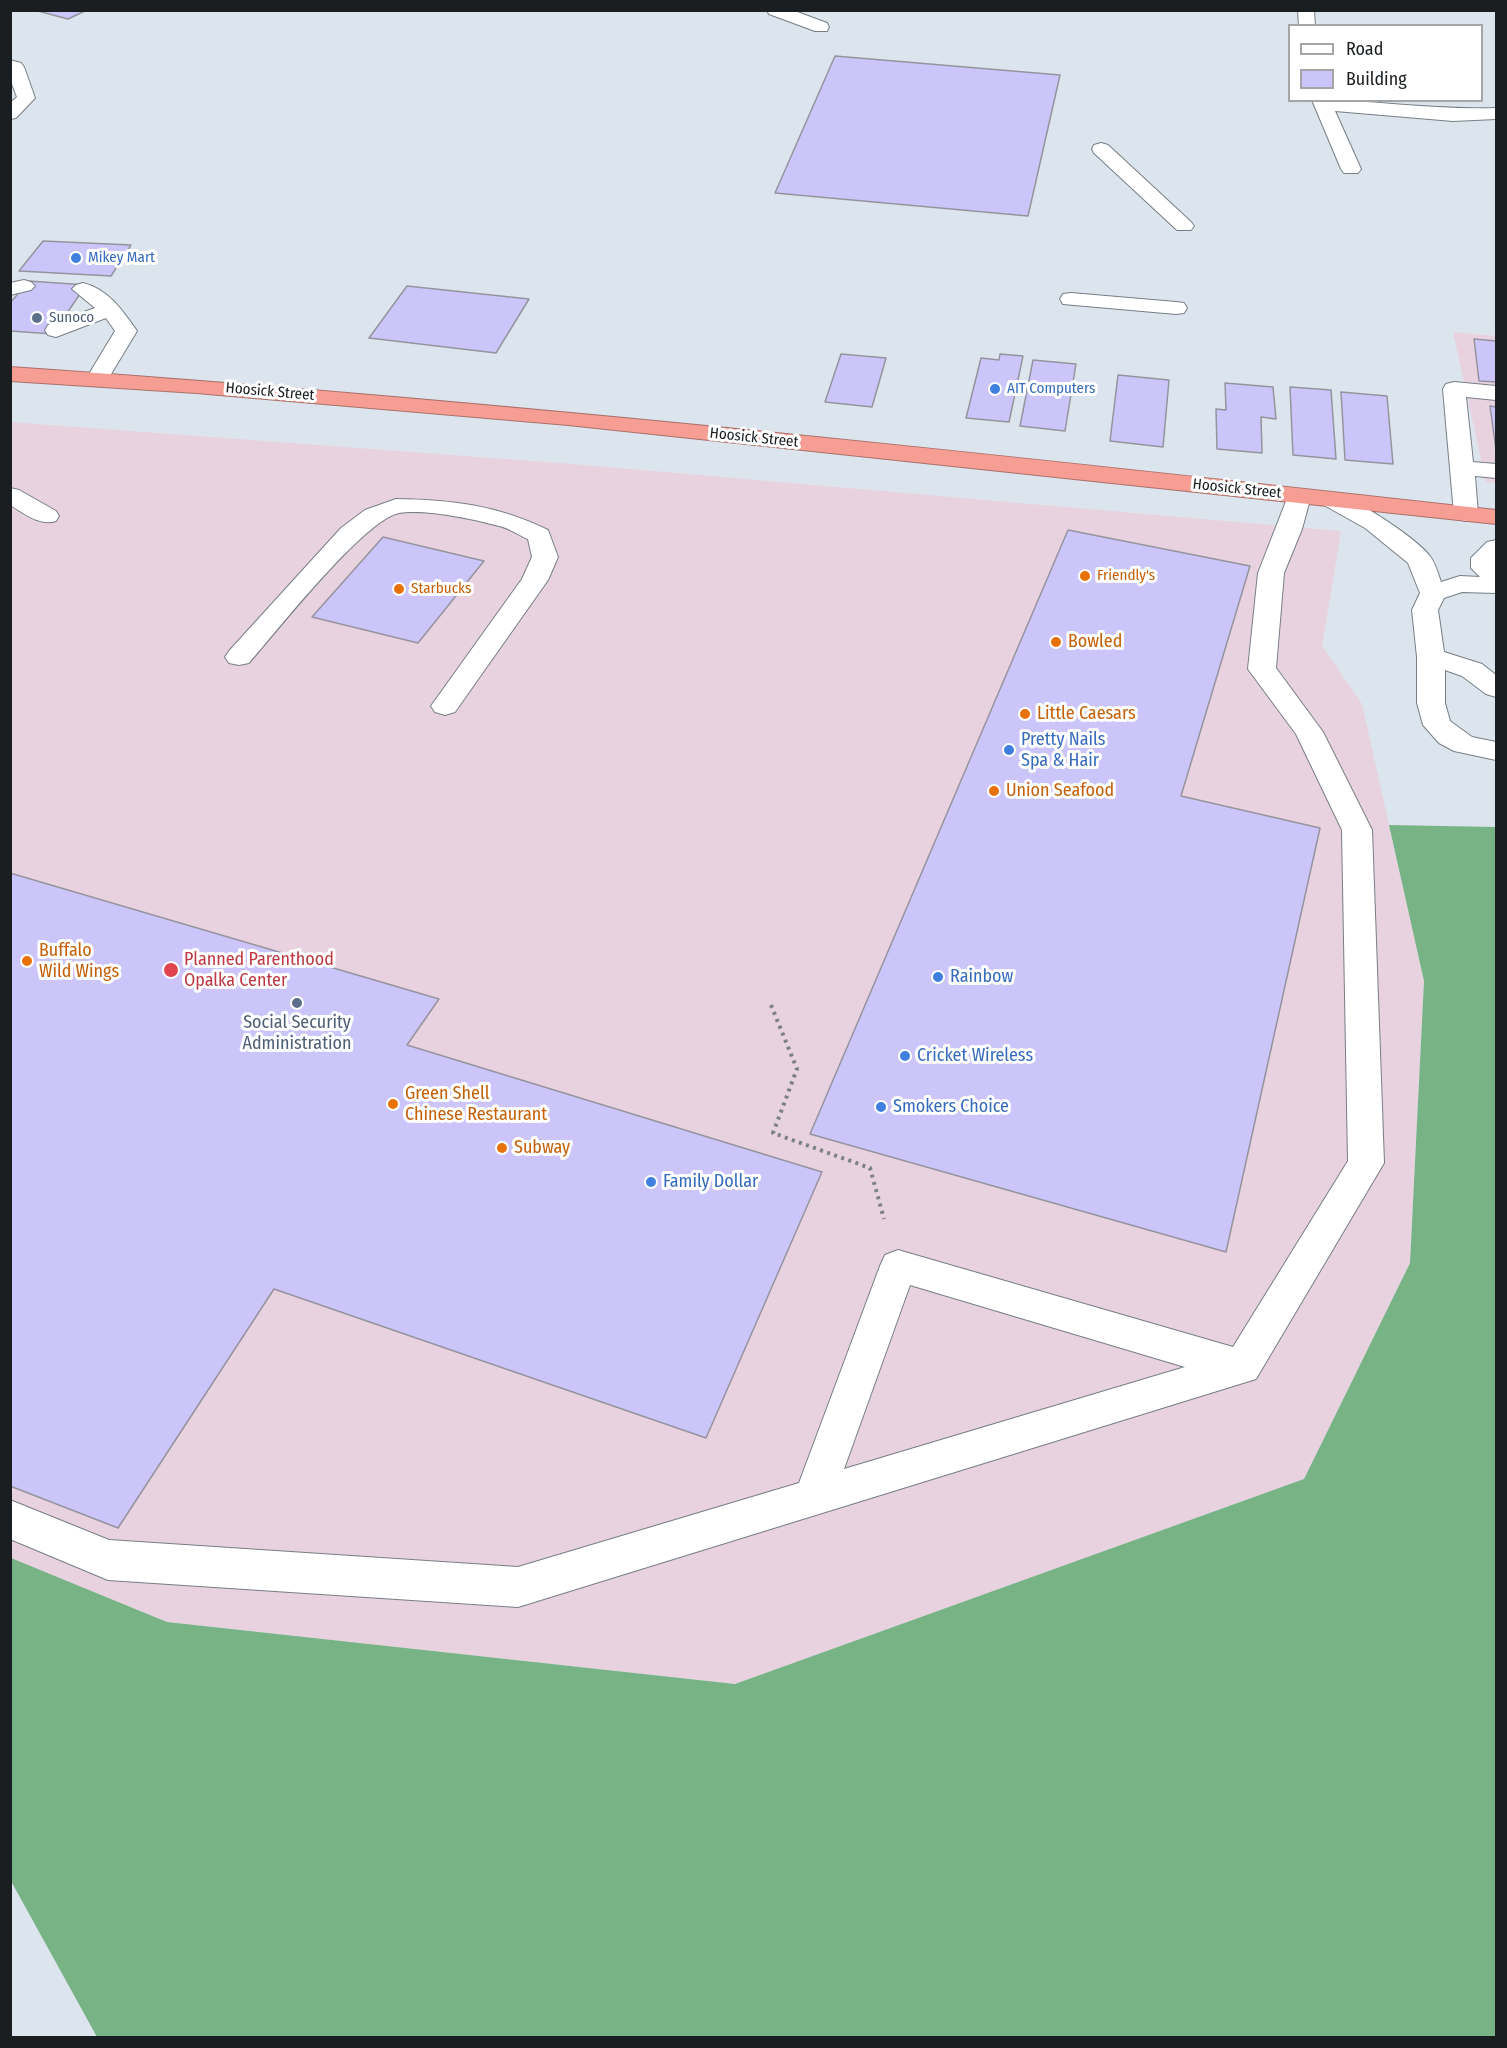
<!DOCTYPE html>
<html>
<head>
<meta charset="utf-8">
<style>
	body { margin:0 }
	#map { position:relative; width:1507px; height:2048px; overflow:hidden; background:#dce5ed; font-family:"Fira Sans Condensed",sans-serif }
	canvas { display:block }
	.frame { position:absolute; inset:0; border:12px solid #1a1e21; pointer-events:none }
	.legend { position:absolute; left:1288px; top:24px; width:195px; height:78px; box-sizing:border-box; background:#fff; border:2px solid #a3a5a6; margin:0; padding:8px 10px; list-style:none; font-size:18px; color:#1a1e21 }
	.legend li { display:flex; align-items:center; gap:12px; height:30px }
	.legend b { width:30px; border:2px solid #a3a5a6 }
</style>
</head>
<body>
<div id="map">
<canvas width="1507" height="2048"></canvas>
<div class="frame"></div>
<ul class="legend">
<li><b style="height:8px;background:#fff"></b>Road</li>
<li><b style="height:16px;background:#ccc5f9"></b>Building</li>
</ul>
</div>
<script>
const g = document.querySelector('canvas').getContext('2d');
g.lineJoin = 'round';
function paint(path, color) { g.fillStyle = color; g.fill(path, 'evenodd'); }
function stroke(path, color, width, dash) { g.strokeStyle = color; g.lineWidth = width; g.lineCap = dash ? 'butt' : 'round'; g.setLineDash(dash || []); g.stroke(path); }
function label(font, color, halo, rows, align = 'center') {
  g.font = font + ' "Fira Sans Condensed",sans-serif'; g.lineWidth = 6; g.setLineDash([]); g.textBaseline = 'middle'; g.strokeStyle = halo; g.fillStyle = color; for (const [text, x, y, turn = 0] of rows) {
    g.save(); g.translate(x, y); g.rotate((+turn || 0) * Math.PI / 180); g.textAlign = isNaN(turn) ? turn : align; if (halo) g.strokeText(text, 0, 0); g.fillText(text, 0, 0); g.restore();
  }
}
paint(new Path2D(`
	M1453,332L1496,336V483L1486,482Z
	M10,422L573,464L1341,531L1322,646L1362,704L1424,981L1410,1263L1304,1479L735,1684L167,1622L11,1558Z`), '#e9d2df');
paint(new Path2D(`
	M1389,825L1496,827V2037H97L11,1881V1558L167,1622L735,1684L1304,1479L1410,1263L1424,981Z`), '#78b386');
const building = new Path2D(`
	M34,10H87L68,19Z
	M835,56L1060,75L1028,216L775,193Z
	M43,241L131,245L111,276L19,271Z
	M29,281L86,285L53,334L10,331V303Z
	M407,286L529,299L496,353L369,338Z
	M1474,339L1496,341V382L1479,381Z
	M841,354L886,358L872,407L825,402Z
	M1000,354L1023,356L1009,422L966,418L981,358L999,360Z
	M1033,360L1076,364L1065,431L1020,426Z
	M1118,375L1169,380L1163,447L1110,441Z
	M1225,383L1273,387L1276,419L1261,417L1262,453L1217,449L1216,409L1226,410Z
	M1290,387L1331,390L1336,459L1293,455Z
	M1341,392L1387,396L1393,464L1345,460Z
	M1490,406L1496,407V450Z
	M1068,530L1250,566L1181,796L1320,828L1226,1252L810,1134Z
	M383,537L484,561L418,643L312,617Z
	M10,873L439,999L407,1045L822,1172L706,1438L274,1289L118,1528L10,1486Z`);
paint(building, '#ccc5f9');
stroke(building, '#95949e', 1.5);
const lane = new Path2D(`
	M1101,143L1108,145L1191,222L1194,226L1191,230H1177L1094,153L1092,149L1094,145Z
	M24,280L31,282L35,286L31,290L10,295V283Z
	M83,283C108,289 123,311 137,331L105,384L97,386L89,384L86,379L115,331L106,318L56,337L48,335L45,330L48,325L95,308L72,289L76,285Z
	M1071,293L1176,302L1184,303L1187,308L1184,313L1176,314L1063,304L1060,299L1063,294Z
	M1454,382L1496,386V400L1466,397L1473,462L1496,464V478L1475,476L1478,514L1475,519L1466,521L1457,519L1454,514L1443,389L1446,384Z
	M10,488L19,490L56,511L59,516L56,521C39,526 25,514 10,505Z
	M1299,489L1308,491L1311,496L1302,529L1284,573L1276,668L1323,732L1372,830L1384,1163L1256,1379L518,1607L108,1580L10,1539V1500L109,1540L518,1567L799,1483L880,1266L885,1255L898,1250L1233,1347L1348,1161L1342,830L1296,734L1248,669L1258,573L1290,491ZM910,1285L1185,1367L844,1469Z
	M1331,492C1354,497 1415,537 1430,556C1435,563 1438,573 1441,582L1460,576L1480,577L1471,568V558L1487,542L1496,540V593L1462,592L1444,598L1438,610L1444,652L1482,664L1496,675V697L1486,694L1462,676L1445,670V703L1450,721L1472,737L1496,742V760L1454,751L1439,743L1423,725L1417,703V657L1412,610L1420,593L1408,563L1365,528L1322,504L1319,499L1322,494Z
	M396,499C452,500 497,505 548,530L558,557L548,580L455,712L445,715L435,712L431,706L522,579L532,557L528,539C518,535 509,528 499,526C473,519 425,509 399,513C364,520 276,632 249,663L239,665L229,663L225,657L229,651L341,528L365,510Z`);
const street = new Path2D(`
	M767,10H792L827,23L829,27L827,31H815L769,14Z
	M1298,10H1314L1315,26H1299Z
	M10,60L21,63L24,67L35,98L16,118L10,119V103L17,97L10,79Z
	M1312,100C1374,100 1434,110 1496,108V119L1453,121L1335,111L1361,169L1358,173H1344L1341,169Z`);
const highway = new Path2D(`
	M10,367C507,401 1001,455 1496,510V524L568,425L196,393L10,381Z`);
stroke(lane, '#767e85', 2);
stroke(street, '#767e85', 2);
stroke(highway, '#aa716c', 2);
stroke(new Path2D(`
	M771,1005L797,1069L773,1133L870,1168L884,1219`), '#7b8187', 4, [3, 4.5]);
paint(lane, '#fff');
paint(street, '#fff');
paint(highway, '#f79e94');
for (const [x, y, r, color] of [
	[76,258,6,"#3f7fe0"],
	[37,318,6,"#5c6f8a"],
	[995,389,6,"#3f7fe0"],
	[1085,576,6,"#e8710a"],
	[399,589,6,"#e8710a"],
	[1056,642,6,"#e8710a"],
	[1025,714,6,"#e8710a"],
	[1009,750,6,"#3f7fe0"],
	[994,791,6,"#e8710a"],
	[27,961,6,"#e8710a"],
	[171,970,8,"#e0444e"],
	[938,977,6,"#3f7fe0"],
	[297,1003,6,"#5c6f8a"],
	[905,1056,6,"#3f7fe0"],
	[393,1104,6,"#e8710a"],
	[881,1107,6,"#3f7fe0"],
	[502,1148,6,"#e8710a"],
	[651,1182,6,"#3f7fe0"]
]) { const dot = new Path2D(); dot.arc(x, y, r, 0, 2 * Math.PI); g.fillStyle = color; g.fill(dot); stroke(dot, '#fff', 2); }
label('15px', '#366cbe', '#fff', [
	["Mikey Mart",88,258],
	["AIT Computers",1007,389]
], 'left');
label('15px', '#4e5e75', '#fff', [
	["Sunoco",49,318]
], 'left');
label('15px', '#1a1e21', '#fff', [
	["Hoosick Street",270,392,5],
	["Hoosick Street",754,438,6],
	["Hoosick Street",1237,489,6]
]);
label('15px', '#c56008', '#fff', [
	["Friendly's",1097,576],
	["Starbucks",411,589]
], 'left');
label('18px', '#c56008', '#fff', [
	["Bowled",1068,642],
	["Little Caesars",1037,714],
	["Union Seafood",1006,791],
	["Buffalo",39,951],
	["Wild Wings",39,972],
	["Green Shell",405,1094],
	["Chinese Restaurant",405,1115],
	["Subway",514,1148]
], 'left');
label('18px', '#366cbe', '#fff', [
	["Pretty Nails",1021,740],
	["Spa & Hair",1021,761],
	["Rainbow",950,977],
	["Cricket Wireless",917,1056],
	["Smokers Choice",893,1107],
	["Family Dollar",663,1182]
], 'left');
label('18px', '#be3a42', '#fff', [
	["Planned Parenthood",184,960],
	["Opalka Center",184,981]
], 'left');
label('18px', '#4e5e75', '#fff', [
	["Social Security",297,1023],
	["Administration",297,1044]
]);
</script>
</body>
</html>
